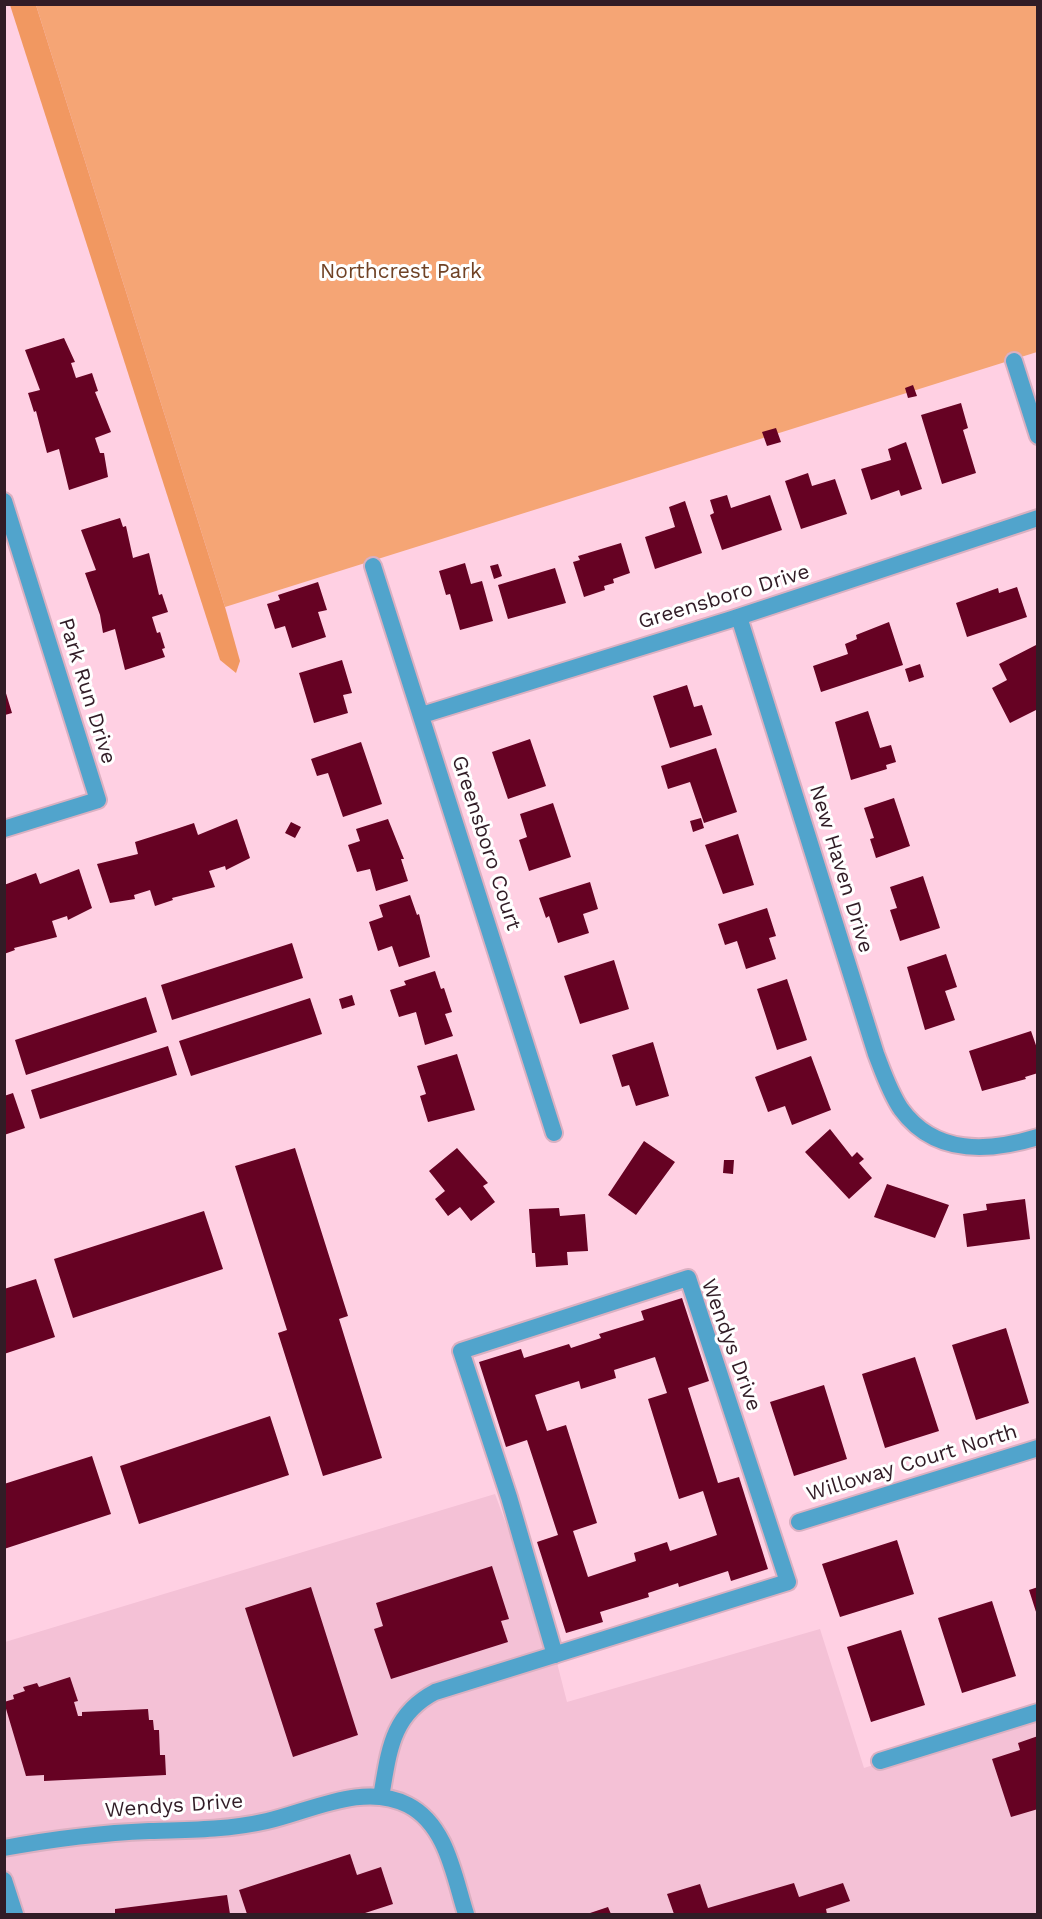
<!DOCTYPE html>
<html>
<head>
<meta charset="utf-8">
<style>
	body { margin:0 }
	#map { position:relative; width:1042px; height:1919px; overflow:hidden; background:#ffd0e3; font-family:"Work Sans",sans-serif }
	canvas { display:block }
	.frame { position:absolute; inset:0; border:6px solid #311c26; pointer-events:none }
</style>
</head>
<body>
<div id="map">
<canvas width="1042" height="1919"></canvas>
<div class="frame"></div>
</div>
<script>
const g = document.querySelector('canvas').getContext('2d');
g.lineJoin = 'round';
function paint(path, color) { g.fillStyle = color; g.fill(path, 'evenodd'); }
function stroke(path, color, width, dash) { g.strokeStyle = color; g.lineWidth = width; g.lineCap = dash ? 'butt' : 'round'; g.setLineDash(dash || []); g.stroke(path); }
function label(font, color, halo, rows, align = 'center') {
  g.font = font + ' "Work Sans",sans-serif'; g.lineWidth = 6; g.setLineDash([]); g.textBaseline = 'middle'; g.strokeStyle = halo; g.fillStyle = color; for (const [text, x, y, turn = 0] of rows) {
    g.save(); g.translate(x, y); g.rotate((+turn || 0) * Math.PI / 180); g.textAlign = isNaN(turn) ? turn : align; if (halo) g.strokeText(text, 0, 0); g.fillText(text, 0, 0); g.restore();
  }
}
paint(new Path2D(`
	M495,1494L555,1655L567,1702L820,1629L864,1768L1037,1712V1914H5V1642Z`), '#f4c1d6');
paint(new Path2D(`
	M36,5H1037V352L225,607Z`), '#f5a575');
paint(new Path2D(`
	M10,5H36L225,607L240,661L236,673L220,660Z`), '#f19861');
paint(new Path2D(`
	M64,338L75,362L71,363L76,378L92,373L98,391L95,392L111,432L95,438L100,453H104L108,477L69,490L59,449L47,453L36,411L34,412L28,393L40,390L25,350Z
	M913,385L917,396L908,398L905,388Z
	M961,403L968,428L963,430L976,473L942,484L921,415Z
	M776,428L781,442L767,446L762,432Z
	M906,442L922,489L901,496L899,490L871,500L861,469L891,460L888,449Z
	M808,473L812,486L835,479L847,514L801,529L785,481Z
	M727,495L731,508L770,495L782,530L722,550L710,515L714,513L710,500Z
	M685,501L702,553L655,569L645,537L675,527L669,507Z
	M120,518L123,527L126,526L133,558L149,553L159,595L162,594L168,612L152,617L157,633L160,632L165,648L162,649L165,657L125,670L115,629L103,633L100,615L85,573L96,570L81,530Z
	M621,543L630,573L613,579L614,583L604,586L605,590L584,597L573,562L580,560L578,556Z
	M465,563L471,584L482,581L493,621L460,630L450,594L446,595L439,571Z
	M498,564L502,576L494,579L490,566Z
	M555,568L566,603L508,619L498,585Z
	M318,582L327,610L318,612L326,637L292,648L285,626L275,629L267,604L280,600L278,595Z
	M1017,587L1027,617L967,637L956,603L998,588L999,593Z
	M889,622L903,665L821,692L813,666L848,654L845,644L857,639L856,635Z
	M1038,644V709L1010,723L992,688L1007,680L999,664Z
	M342,660L352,693L343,695L348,713L314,723L299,673Z
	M920,664L924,677L909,682L905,669Z
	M687,685L694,707L702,705L712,735L670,748L653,696Z
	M5,690L12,713L5,715Z
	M868,711L880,748L891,745L896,762L886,765L887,769L851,780L835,722Z
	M530,739L546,786L508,799L492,752Z
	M361,742L382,804L343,817L328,773L317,776L311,759Z
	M716,748L737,812L704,823L690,782L668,789L661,766Z
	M894,798L910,846L876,858L870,839L874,838L864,808Z
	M553,803L571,857L529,871L519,840L527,837L520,814Z
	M701,818L704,828L693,832L690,821Z
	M237,819L250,858L226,870L225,866L209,871L215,887L172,898L173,900L155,906L150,890L134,895L135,899L110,903L97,864L138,854L135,842L176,829L194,823L198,835Z
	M388,819L404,859H401L408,881L376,891L370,869L357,872L348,845L360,841L356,829Z
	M291,822L301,827L295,838L285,833Z
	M738,834L754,885L723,894L705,845Z
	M79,869L92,908L68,920L67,916L52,921L57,937L14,948L15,950L4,954V885L36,873L40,884Z
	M923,876L940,928L900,941L890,910L897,908L890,887Z
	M590,882L598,909L583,914L589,933L558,943L549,916L546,918L539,898Z
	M410,895L417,915L419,914L430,957L399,967L392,946L378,951L369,922L383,917L379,905Z
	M767,908L776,936L769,938L776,959L746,969L737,941L725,945L718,924Z
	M292,943L303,978L172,1020L161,985Z
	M946,954L957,987L945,991L955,1020L925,1030L907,967Z
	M614,960L629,1009L580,1024L564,976Z
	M435,971L441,989L444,988L452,1012L445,1014L453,1036L425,1045L416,1012L399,1017L390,990L406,985L404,981Z
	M787,979L807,1040L777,1050L757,989Z
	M352,995L355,1005L342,1009L339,999Z
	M146,997L157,1032L26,1075L15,1040Z
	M310,998L322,1034L191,1076L179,1041Z
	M1031,1031L1038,1051V1073L1025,1077L1026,1079L982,1091L969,1051Z
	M653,1042L669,1096L636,1106L629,1085L622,1087L612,1055Z
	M168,1046L177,1075L40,1119L31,1090Z
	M457,1054L475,1110L428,1122L420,1096L426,1094L417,1066Z
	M811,1056L831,1110L792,1125L785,1106L768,1112L755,1077Z
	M13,1093L25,1128L4,1135V1096Z
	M830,1129L852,1157L857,1152L864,1159L859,1163L872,1178L849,1199L805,1152Z
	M644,1141L675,1162L636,1215L608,1195Z
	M295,1148L348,1316L339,1319L382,1458L323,1476L278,1333L287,1330L235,1166Z
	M457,1148L488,1183L483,1186L495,1202L471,1221L460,1207L448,1216L435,1199L445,1191L429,1171Z
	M724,1160H734L733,1174L723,1173Z
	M887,1184L949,1205L935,1238L874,1217Z
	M1025,1199L1030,1239L967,1247L963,1214L987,1210L986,1204Z
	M559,1208L560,1216L585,1214L588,1251L567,1252L568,1265L536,1267L535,1253H532L529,1209Z
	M204,1211L223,1269L73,1318L54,1259Z
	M36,1279L55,1337L4,1354V1289Z
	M682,1298L709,1381L688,1388L718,1483L739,1477L768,1569L731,1581L728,1571L679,1587L678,1583L648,1593L649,1597L600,1612L603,1622L566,1633L537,1542L558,1535L527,1440L506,1447L479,1362L521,1349L524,1358L569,1344L571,1348L601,1338L599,1334L644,1320L641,1311ZM655,1357L667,1393L648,1399L679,1499L703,1491L717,1535L670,1551L667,1542L634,1553L636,1561L588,1577L573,1531L597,1523L566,1425L547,1431L535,1395L579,1381L581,1389L616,1378L614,1370Z
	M1006,1328L1029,1403L976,1420L952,1345Z
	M915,1357L939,1431L885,1448L862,1374Z
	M824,1385L847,1459L794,1476L770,1402Z
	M270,1416L289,1475L139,1524L120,1466Z
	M92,1456L111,1514L4,1549V1484Z
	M897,1540L914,1594L840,1617L822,1564Z
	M492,1566L509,1619L501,1621L508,1642L391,1679L374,1629L383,1626L376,1603Z
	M311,1587L358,1735L293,1757L245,1608Z
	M1038,1587V1614L1037,1615L1029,1590Z
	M992,1601L1016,1676L962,1693L938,1618Z
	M901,1630L925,1705L871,1722L847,1647Z
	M70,1677L78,1701L74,1702L78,1716H82V1712L148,1709L149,1720H153L154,1730H159L160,1755H165L166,1775L44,1781V1775L26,1776L4,1702L14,1699L13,1695L25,1691L23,1687L37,1683L39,1687Z
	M1038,1736V1809L1011,1817L992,1759L1020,1750L1018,1743Z
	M350,1854L357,1875L381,1867L393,1904L362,1914H247L239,1890Z
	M794,1883L799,1897L843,1883L850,1901L826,1909L827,1914H674L667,1894L700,1884L708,1908Z
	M227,1895L230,1914H115V1909Z
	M608,1907L611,1914H587Z`), '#660223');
const minor = new Path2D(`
	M1014,361L1038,436
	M4,501L98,800L4,829
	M373,566L554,1133
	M739,617L876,1054C883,1072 890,1093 901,1109C935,1156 989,1152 1038,1137
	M422,715L729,620L1038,518
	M799,1522L1038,1448
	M880,1761L1038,1712
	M381,1797C389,1752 391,1715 435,1692L788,1582L688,1278L461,1351L509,1497L555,1655
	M4,1848C53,1839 100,1833 149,1831C189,1830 228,1830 267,1821C311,1811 364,1782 408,1805C447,1825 454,1877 466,1914`);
const tertiary = new Path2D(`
	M4,1880L15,1914`);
stroke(minor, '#dab0c1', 20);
stroke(tertiary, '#dab0c1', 20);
stroke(minor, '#51a4cc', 16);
stroke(tertiary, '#51a4cc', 16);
label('21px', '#704225', '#fff', [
	["Northcrest Park",401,272]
]);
label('21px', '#311c26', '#fff', [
	["Greensboro Drive",724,597,-17],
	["Park Run Drive",87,691,73],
	["Greensboro Court",486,843,72],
	["New Haven Drive",841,869,73],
	["Wendys Drive",731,1345,70],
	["Willoway Court North",912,1463,-17],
	["Wendys Drive",174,1806,-4]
]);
</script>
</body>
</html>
